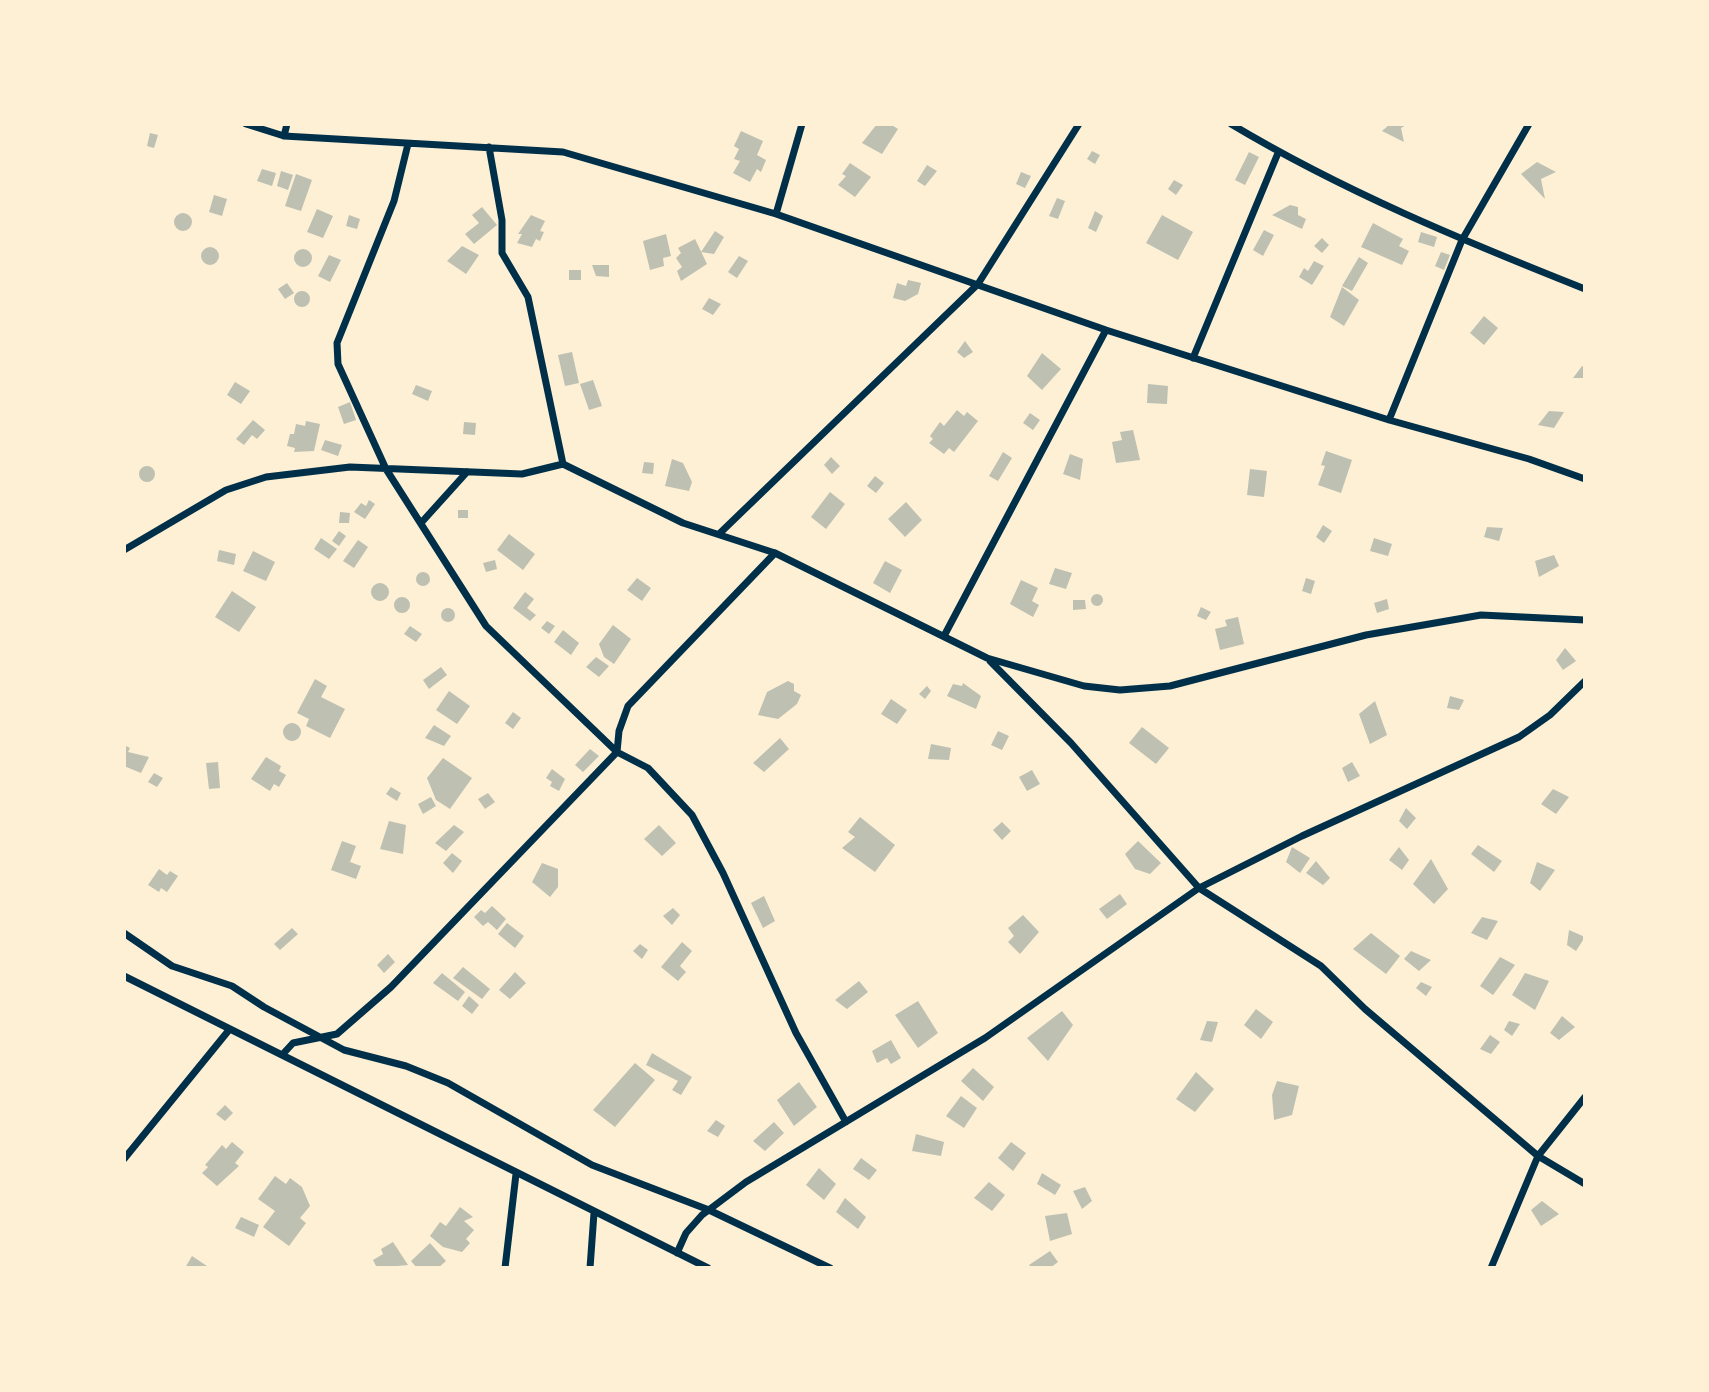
<!DOCTYPE html>
<html>
<head>
<meta charset="utf-8">
<style>
	body { margin:0 }
	#map { position:relative; width:1709px; height:1392px; overflow:hidden; background:#fdf0d5; font-family:Ubuntu,sans-serif }
	canvas { display:block }
	.frame { position:absolute; inset:0; border:126px solid #fdf0d5; pointer-events:none }
</style>
</head>
<body>
<div id="map">
<canvas width="1709" height="1392"></canvas>
<div class="frame"></div>
</div>
<script>
const g = document.querySelector('canvas').getContext('2d');
g.lineJoin = 'round';
function paint(path, color) { g.fillStyle = color; g.fill(path, 'evenodd'); }
function stroke(path, color, width, dash) { g.strokeStyle = color; g.lineWidth = width; g.lineCap = dash ? 'butt' : 'round'; g.setLineDash(dash || []); g.stroke(path); }
paint(new Path2D(`
	M877,124H890L898,129L882,154L862,143Z
	M1390,124H1408L1401,128L1404,142L1382,131Z
	M741,131L763,141L757,155L766,160L761,172L757,169L750,182L733,173L740,161L734,159L739,149L734,146Z
	M150,133L158,135L154,148L147,146Z
	M1092,151L1100,155L1095,164L1087,159Z
	M1249,152L1259,157L1245,185L1235,180Z
	M1537,162L1556,172L1541,179L1545,199L1521,174Z
	M850,163L871,177L855,197L838,185L846,176L842,174Z
	M927,165L937,171L925,186L917,181Z
	M262,169L276,173L272,186L257,181Z
	M281,171L293,175L288,190L277,186Z
	M1021,172L1031,176L1025,188L1016,184Z
	M296,174L312,180L301,211L285,206Z
	M1174,180L1183,185L1176,195L1168,189Z
	M214,195L227,199L222,216L209,212Z
	M1057,198L1065,201L1058,219L1049,216Z
	M1290,205L1298,207V215L1306,219L1302,229L1272,215Z
	M482,207L497,225L474,244L465,234L479,223L472,215Z
	M317,209L333,216L323,238L307,232Z
	M1095,211L1103,216L1096,232L1088,228Z
	M174 222a9 9 0 1 1 18 0a9 9 0 1 1-18 0Z
	M349,215L360,219L357,229L346,226Z
	M531,215L545,221L540,231L544,232L540,241L536,239L532,247L517,243L522,234H518Z
	M1162,215L1193,232L1178,260L1146,243Z
	M1373,223L1403,239L1399,246L1409,251L1402,265L1361,247Z
	M1264,230L1274,235L1263,256L1253,250Z
	M715,231L724,237L714,254L701,252Z
	M1421,232L1437,237L1434,247L1418,242Z
	M666,234L671,256L663,258L664,266L650,270L643,241Z
	M1322,238L1329,245L1322,253L1314,246Z
	M695,239L707,264L681,281L677,271L682,267L676,258L681,253L678,248Z
	M462,246L479,255L466,274L447,261Z
	M201 256a9 9 0 1 1 18 0a9 9 0 1 1-18 0Z
	M294 258a9 9 0 1 1 18 0a9 9 0 1 1-18 0Z
	M1441,252L1450,255L1444,270L1435,266Z
	M329,255L341,260L330,282L318,276Z
	M739,256L748,261L737,278L728,272Z
	M1359,257L1368,263L1352,291L1342,286Z
	M1314,261L1324,266L1312,285L1299,277L1304,268L1308,271Z
	M592,265H609V277L596,276Z
	M569,270H581V280H569Z
	M908,280L921,283L918,294L905,301L893,298L897,283L906,286Z
	M287,283L294,293L285,299L278,289Z
	M1342,287L1359,300L1344,326L1330,317Z
	M294 299a8 8 0 1 1 16 0a8 8 0 1 1-16 0Z
	M709,298L721,304L713,315L702,309Z
	M1484,316L1498,328L1484,345L1470,333Z
	M965,341L973,352L964,358L957,352Z
	M572,352L579,383L565,386L558,355Z
	M1042,353L1061,369L1042,390L1027,376Z
	M1582,366L1585,367L1583,378H1573Z
	M593,380L602,406L589,410L580,384Z
	M235,382L250,391L241,404L227,395Z
	M1148,384L1168,386L1167,404L1147,403Z
	M416,385L432,391L428,401L412,394Z
	M350,402L356,420L344,424L338,407Z
	M957,410L964,416L967,412L978,421L954,452L949,448L944,454L929,443L933,439L930,436L940,422L944,426Z
	M1549,411L1564,412L1554,428L1538,425Z
	M1030,413L1040,420L1033,430L1023,423Z
	M253,420L265,430L257,439L252,435L244,445L236,439Z
	M306,421L320,424L314,451L294,452L295,448L287,446L290,434H294L296,424L305,426Z
	M464,422L476,423L475,435L463,434Z
	M1133,430L1140,460L1116,463L1112,442L1122,440L1120,432Z
	M325,440L342,445L338,456L321,450Z
	M1326,451L1352,460L1341,493L1318,485L1325,466L1321,465Z
	M1003,452L1012,458L998,481L989,476Z
	M1070,454L1083,459L1080,480L1063,474Z
	M831,457L840,466L832,474L824,465Z
	M672,459L683,463L692,482L689,491L665,486Z
	M644,462L654,463L653,474L642,473Z
	M139 474a8 8 0 1 1 16 0a8 8 0 1 1-16 0Z
	M1250,469L1267,471L1264,497L1247,495Z
	M875,476L884,483L876,493L867,486Z
	M830,492L845,504L826,529L811,517Z
	M369,500L375,504L365,519L354,512L361,503L366,506Z
	M906,502L922,520L905,537L888,519Z
	M458,510H468V518H458Z
	M340,512L350,513L349,523H339Z
	M1323,525L1332,531L1324,543L1316,537Z
	M1487,527L1503,528L1499,541L1484,537Z
	M339,531L346,536L339,546L332,541Z
	M509,534L535,554L523,570L497,550Z
	M321,538L337,549L329,559L314,549Z
	M1374,538L1392,544L1388,556L1370,551Z
	M358,540L368,547L354,568L343,561Z
	M219,550L236,554L234,565L217,561Z
	M253,551L275,562L266,581L243,571Z
	M1554,555L1559,566L1539,577L1535,561Z
	M495,560L497,569L486,572L483,563Z
	M885,561L902,570L890,593L873,583Z
	M1055,568L1072,573L1066,589L1049,584Z
	M416 579a7 7 0 1 1 14 0a7 7 0 1 1-14 0Z
	M637,578L651,588L642,601L627,590Z
	M1306,578L1315,581L1311,594L1302,591Z
	M1021,580L1038,588L1032,601L1039,605L1033,617L1010,604Z
	M371 592a9 9 0 1 1 18 0a9 9 0 1 1-18 0Z
	M232,591L256,607L239,632L215,617Z
	M525,592L534,599L527,608L536,615L530,621L513,608Z
	M1091 600a6 6 0 1 1 12 0a6 6 0 1 1-12 0Z
	M394 605a8 8 0 1 1 16 0a8 8 0 1 1-16 0Z
	M1387,599L1389,609L1377,613L1374,603Z
	M1073,600H1085L1086,609L1073,610Z
	M1201,607L1211,612L1206,620L1197,616Z
	M441 615a7 7 0 1 1 14 0a7 7 0 1 1-14 0Z
	M1238,617L1244,644L1220,650L1215,629L1227,626L1225,620Z
	M547,621L555,626L549,634L541,628Z
	M613,625L631,639L614,664L604,657L599,644Z
	M410,626L422,634L416,642L404,634Z
	M563,630L579,643L571,655L554,642Z
	M1565,648L1576,661L1563,670L1556,660Z
	M596,657L609,666L599,677L586,667Z
	M441,667L447,675L429,689L423,680Z
	M315,679L327,686L321,697L345,709L330,738L306,726L309,719L297,713Z
	M788,681L794,684V691L801,695L797,704L778,719L758,715L767,692Z
	M963,683L981,696L976,709L947,696L953,684L962,686Z
	M927,686L931,691L925,699L919,694Z
	M449,691L470,706L457,724L436,710Z
	M1450,696L1464,700L1459,710L1447,708Z
	M891,699L907,710L897,724L881,714Z
	M1375,701L1387,735L1370,744L1359,714Z
	M513,712L521,718L513,729L505,723Z
	M283 732a9 9 0 1 1 18 0a9 9 0 1 1-18 0Z
	M434,725L451,736L444,746L425,738Z
	M1142,727L1169,748L1156,764L1129,743Z
	M998,731L1009,736L1002,750L991,745Z
	M780,738L789,749L764,772L753,763Z
	M931,744L951,748L949,760L928,759Z
	M124,745L130,748L128,752L149,757L141,773L124,766Z
	M590,749L599,756L583,772L575,765Z
	M266,757L281,766L279,771L286,775L279,787L274,784L270,791L251,779Z
	M443,758L472,778L450,809L436,800L427,778Z
	M218,762L220,788L209,789L206,763Z
	M1352,762L1360,776L1348,782L1342,768Z
	M552,769L565,779L559,791L550,786L552,782L546,778Z
	M1032,770L1040,784L1027,791L1019,777Z
	M154,773L163,778L157,787L148,782Z
	M391,787L401,793L397,801L386,794Z
	M1553,789L1569,797L1556,814L1541,804Z
	M488,793L495,802L485,809L478,799Z
	M431,797L436,806L423,814L418,804Z
	M1406,808L1416,818L1407,829L1399,821Z
	M860,817L895,845L875,872L842,848L855,837L848,832Z
	M389,821L406,825L403,854L380,849Z
	M1002,822L1011,831L1002,840L993,830Z
	M454,825L464,832L446,851L435,843Z
	M659,825L676,843L662,856L644,839Z
	M342,841L356,846L350,862L361,866L356,879L331,870Z
	M1138,841L1161,863L1150,874L1135,869L1125,854Z
	M1478,845L1502,861L1494,872L1471,854Z
	M1292,847L1310,858L1300,873L1286,862Z
	M1399,847L1409,860L1402,870L1389,860Z
	M452,853L462,861L453,873L443,863Z
	M1431,859L1448,889L1434,904L1413,884Z
	M1316,861L1330,878L1323,885L1306,873Z
	M1537,862L1555,870L1540,891L1530,883Z
	M542,863L558,869V887L550,897L532,882Z
	M159,869L167,875L170,871L178,876L167,892L161,888L159,892L148,885Z
	M1120,894L1127,904L1107,919L1099,909Z
	M764,896L775,921L763,928L751,903Z
	M492,906L506,919L497,930L488,922L483,926L474,917L481,910L485,913Z
	M673,908L680,915L672,925L663,916Z
	M1023,915L1039,932L1020,954L1008,942L1014,936L1008,928Z
	M1482,917L1498,921L1487,940L1471,933Z
	M507,923L524,936L515,948L498,934Z
	M292,928L298,934L280,950L274,944Z
	M1569,930L1585,937L1576,951L1567,945Z
	M1371,933L1400,956L1386,974L1353,949Z
	M682,942L692,951L680,966L686,972L678,981L661,967Z
	M640,944L648,950L642,959L633,951Z
	M1411,951L1431,960L1419,971L1404,959Z
	M388,954L395,962L384,973L377,965Z
	M1500,957L1515,965L1493,995L1480,986Z
	M463,967L490,989L482,999L453,978Z
	M515,972L526,983L510,999L499,990Z
	M442,973L465,992L458,1001L433,983Z
	M1525,973L1549,981L1535,1010L1512,995Z
	M859,981L868,992L847,1009L835,1000Z
	M1421,982L1432,987L1426,996L1416,988Z
	M469,996L479,1005L472,1014L462,1006Z
	M918,1001L938,1033L918,1048L895,1015Z
	M1256,1009L1273,1022L1261,1039L1244,1025Z
	M1062,1011L1073,1025L1048,1061L1027,1038Z
	M1562,1016L1575,1027L1559,1040L1550,1033Z
	M1207,1021L1218,1022L1212,1042L1200,1040Z
	M1509,1021L1520,1024L1512,1036L1504,1030Z
	M1490,1035L1500,1042L1491,1054L1480,1049Z
	M891,1040L901,1058L891,1064L887,1058L877,1063L872,1051Z
	M652,1053L692,1077L681,1095L672,1090L678,1081L646,1065Z
	M635,1063L655,1080L615,1127L593,1110Z
	M973,1068L994,1087L983,1101L961,1081Z
	M1196,1072L1214,1089L1195,1112L1176,1099Z
	M1277,1081L1299,1086L1292,1115L1274,1120L1272,1095Z
	M799,1082L817,1107L794,1126L777,1100Z
	M961,1096L977,1108L964,1128L946,1116Z
	M225,1105L233,1113L225,1121L216,1114Z
	M716,1120L725,1126L718,1137L707,1131Z
	M774,1122L784,1133L765,1151L753,1141Z
	M916,1134L944,1142L941,1156L912,1151Z
	M232,1142L244,1152L235,1163L239,1166L217,1186L202,1173L208,1167L205,1165L222,1145L226,1149Z
	M1011,1142L1026,1153L1013,1171L998,1158Z
	M861,1158L877,1170L869,1180L853,1169Z
	M819,1168L836,1184L824,1200L806,1185Z
	M1042,1173L1061,1185L1055,1195L1037,1184Z
	M275,1176L286,1184L290,1178L302,1187L310,1206L300,1218L306,1223L289,1246L263,1227L275,1211L258,1199Z
	M989,1182L1005,1195L992,1211L974,1198Z
	M1085,1187L1092,1201L1082,1209L1073,1191Z
	M845,1198L866,1217L858,1229L836,1212Z
	M1542,1201L1559,1214L1541,1226L1531,1210Z
	M460,1207L473,1217L464,1221L474,1230L466,1239L470,1243L462,1252L443,1247L430,1236L440,1222L446,1226Z
	M1067,1213L1072,1234L1050,1241L1045,1216Z
	M241,1217L259,1225L254,1237L235,1228Z
	M393,1242L408,1265L377,1268L373,1260L383,1254L381,1249Z
	M430,1243L446,1261L438,1268H417L411,1261Z
	M1050,1251L1058,1262L1050,1268H1032L1029,1265Z
	M192,1256L210,1268H185Z`), '#bec0b2');
stroke(new Path2D(`
	M246,124L284,136L563,152L776,214L1106,330L1389,420L1529,459L1585,479
	M1231,124C1343,191 1464,241 1585,289
	M284,136L287,124
	M408,144L394,201L337,343L338,364L386,469L486,626L617,752L648,768L692,815L723,873L796,1033L846,1122
	M489,147L502,220V253L528,297L563,464L683,523L775,553L987,658L1084,686L1120,690L1170,686L1366,635L1481,615L1585,620
	M776,214L802,124
	M1193,358L1278,153
	M1389,420L1462,240L1529,124
	M421,523L467,472
	M719,534L978,284L1079,124
	M124,550L226,490L266,477L350,467L522,474L563,464
	M944,636L1106,330
	M990,661L1071,743L1199,888L1321,966L1365,1009L1538,1156L1585,1184
	M124,933L172,966L232,986L264,1007L344,1050L406,1066L448,1083L592,1165L709,1210L830,1268
	M124,976L708,1268
	M282,1055L293,1043L337,1034L391,987L617,752L619,731L628,706L775,553
	M124,1159L229,1030
	M677,1253L686,1233L702,1215L746,1182L985,1038L1199,888L1302,836L1519,737L1550,715L1585,681
	M505,1268L516,1174
	M590,1268L594,1213
	M1491,1268L1538,1156L1585,1097`), '#003049', 7);
</script>
</body>
</html>
